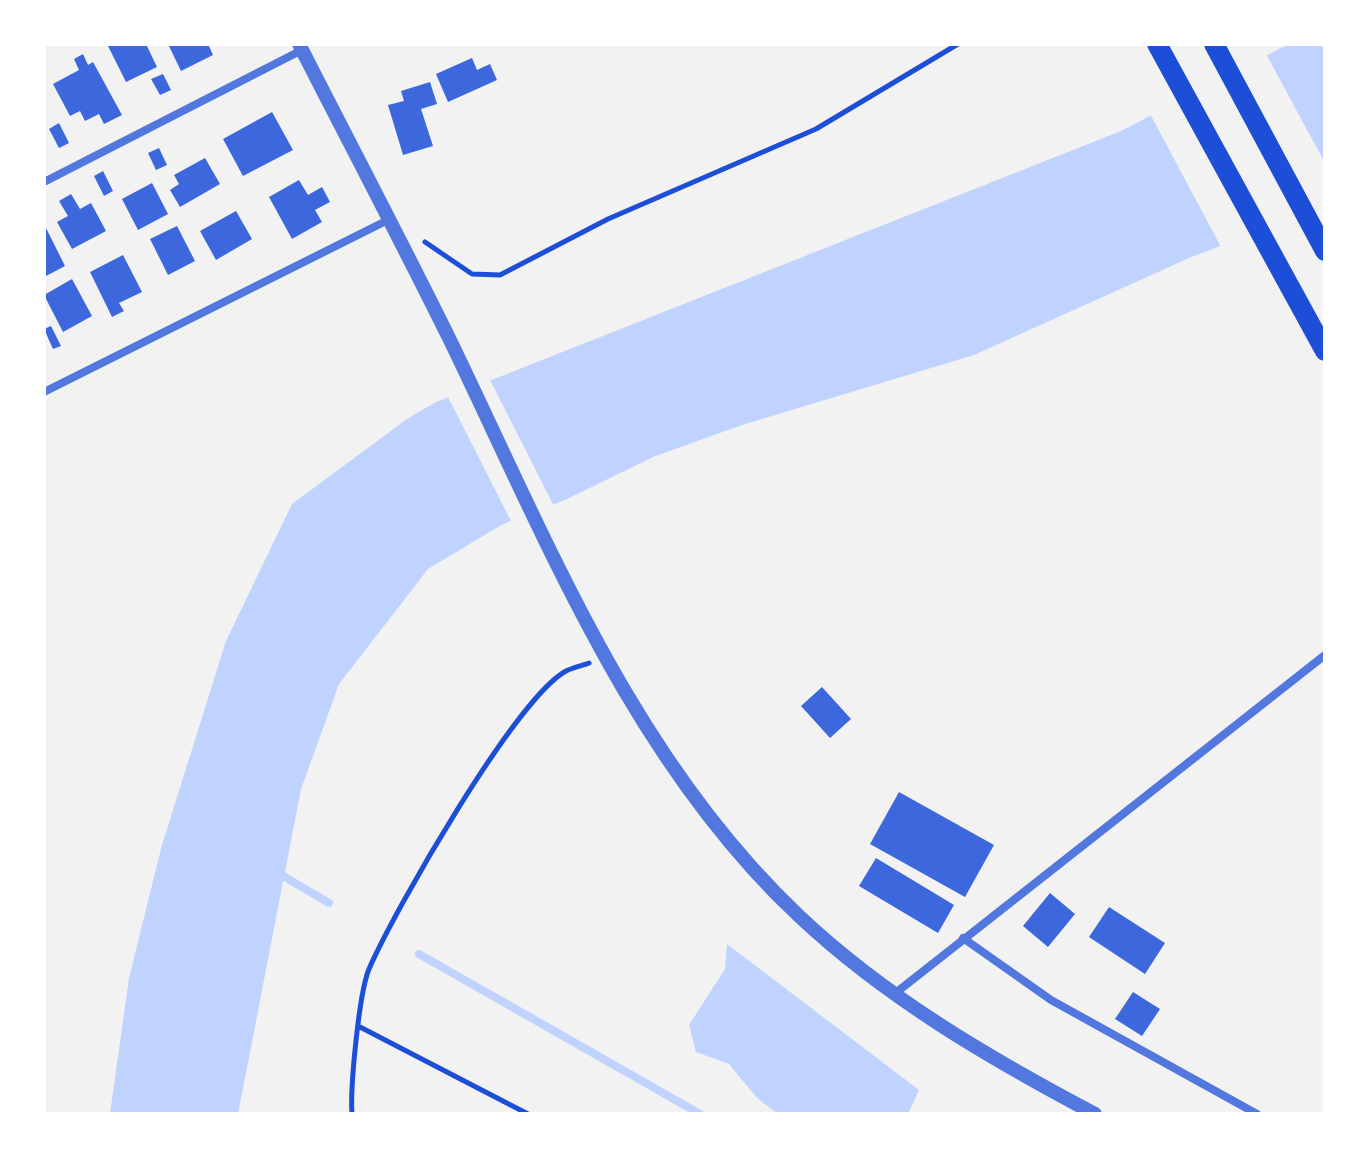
<!DOCTYPE html>
<html>
<head>
<meta charset="utf-8">
<style>
	body { margin:0 }
	#map { position:relative; width:1369px; height:1158px; overflow:hidden; background:#f2f2f2; font-family:Quicksand,sans-serif }
	canvas { display:block }
	.frame { position:absolute; inset:0; border:46px solid #fff; pointer-events:none }
</style>
</head>
<body>
<div id="map">
<canvas width="1369" height="1158"></canvas>
<div class="frame"></div>
</div>
<script>
const g = document.querySelector('canvas').getContext('2d');
g.lineJoin = 'round';
function paint(path, color) { g.fillStyle = color; g.fill(path, 'evenodd'); }
function stroke(path, color, width, dash) { g.strokeStyle = color; g.lineWidth = width; g.lineCap = dash ? 'butt' : 'round'; g.setLineDash(dash || []); g.stroke(path); }
paint(new Path2D(`
	M1289,44H1325V206L1189,258L974,355L742,425L653,457L565,500L503,524L428,569L339,684L301,789L238,1114H110L129,978L162,845L226,641L292,504L407,419L436,402L1121,131Z
	M727,944L919,1090L908,1114H778L757,1098L729,1064L696,1052L689,1025L725,969Z`), '#bfd3fe');
paint(new Path2D(`
	M1265,52L1325,163V210L1222,249L1149,112Z
	M488,376L555,508L513,525L446,393Z`), '#f2f2f2');
stroke(new Path2D(`
	M278,873L329,903
	M419,954L700,1114`), '#bfd3fe', 8);
paint(new Path2D(`
	M111,44H146L157,67L126,82L108,46Z
	M168,44H208L213,55L181,71Z
	M83,54L88,65L93,62L122,115L104,124L99,114L85,121L80,111L70,116L53,84L79,70L74,59Z
	M472,58L477,70L490,64L497,80L448,102L436,74Z
	M163,74L171,90L160,95L151,79Z
	M430,82L437,104L421,109L433,146L403,155L388,105L404,101L401,91Z
	M272,112L293,150L243,176L223,139Z
	M59,123L69,143L59,148L49,129Z
	M159,148L167,165L156,170L148,153Z
	M205,158L220,184L180,207L170,190L179,184L174,175Z
	M103,171L113,191L104,196L94,176Z
	M299,180L308,195L322,187L330,202L315,210L322,222L292,239L269,197Z
	M152,183L168,214L138,230L122,199Z
	M71,194L80,209L91,203L106,231L72,249L57,222L68,216L59,201Z
	M236,211L252,239L216,260L200,231Z
	M44,224L65,266L44,277Z
	M177,226L195,261L168,275L150,239Z
	M123,255L142,292L119,303L124,311L112,317L90,272Z
	M72,279L92,316L63,332L44,295Z
	M51,326L61,346L53,349L44,329Z
	M822,687L851,719L830,738L801,706Z
	M899,792L994,845L965,897L870,844Z
	M876,858L954,905L938,933L859,886Z
	M1050,893L1075,914L1048,947L1023,926Z
	M1109,907L1165,943L1145,974L1089,937Z
	M1133,992L1160,1009L1142,1036L1115,1019Z`), '#3d67dc');
stroke(new Path2D(`
	M425,242L472,274L500,275L608,219L816,129L958,44
	M360,1027L528,1114
	M352,1114C350,1088 359,993 369,969C394,911 516,698 566,671C573,667 582,666 589,663`), '#1d4ed8', 5);
stroke(new Path2D(`
	M44,182L302,50
	M44,392L388,220
	M963,938L1051,1000L1257,1114
	M893,995L1325,655`), '#5277de', 8);
stroke(new Path2D(`
	M299,44C349,142 400,239 449,338C547,540 632,759 799,916C886,998 991,1059 1095,1114`), '#5277de', 14);
stroke(new Path2D(`
	M1157,44L1325,351
	M1214,44L1325,251`), '#1d4ed8', 20);
</script>
</body>
</html>
